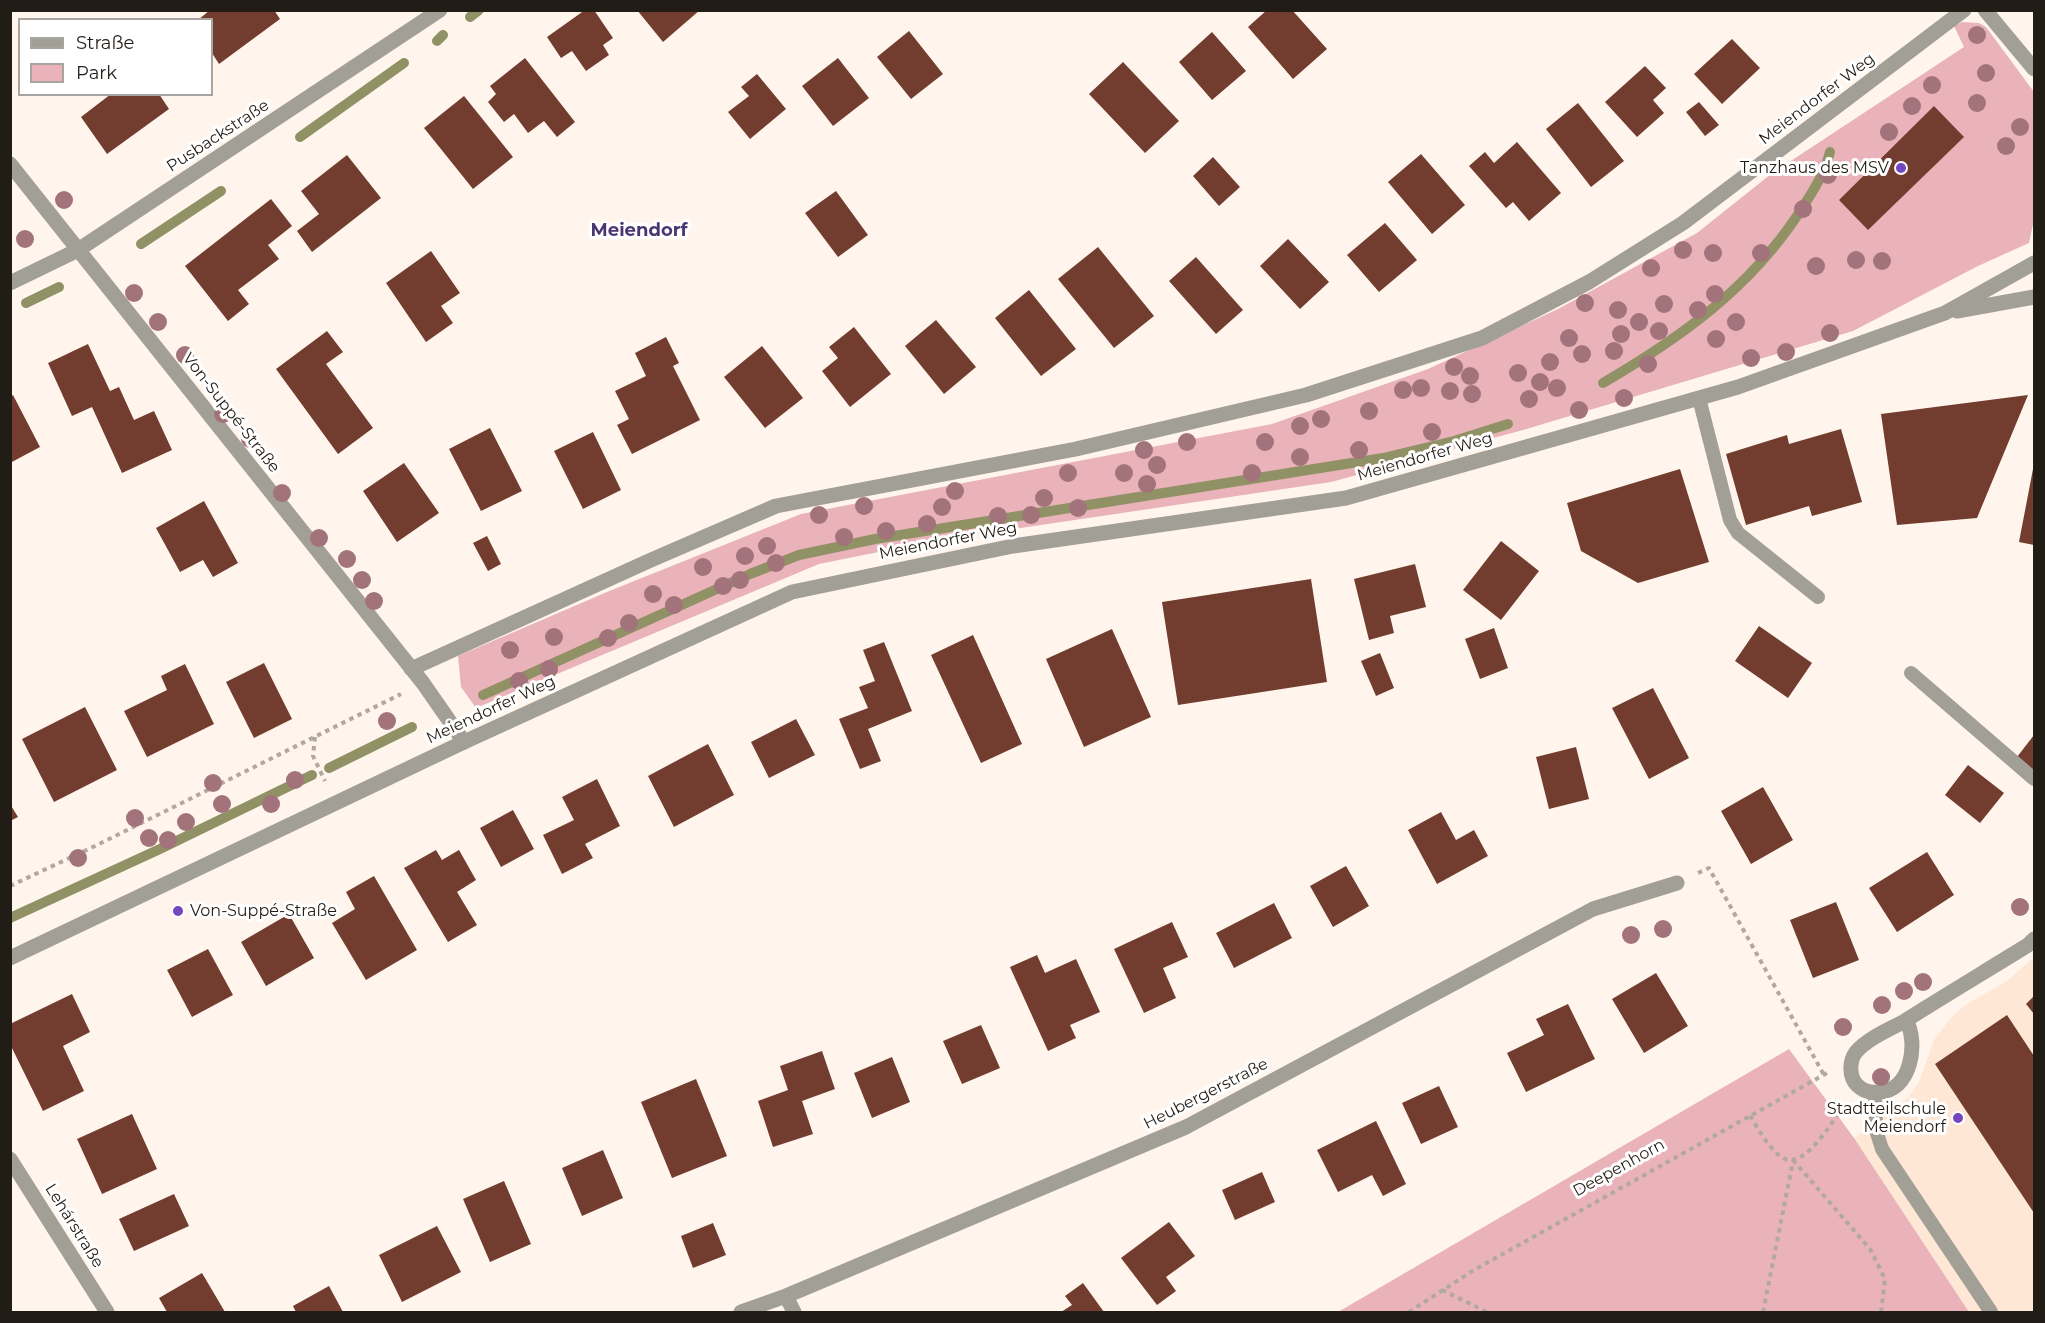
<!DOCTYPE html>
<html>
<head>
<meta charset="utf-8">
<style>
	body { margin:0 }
	#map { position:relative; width:2045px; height:1323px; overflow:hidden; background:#fff5ed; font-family:Montserrat,sans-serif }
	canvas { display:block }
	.frame { position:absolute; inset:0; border:12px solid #221c17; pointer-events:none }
	.legend { position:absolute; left:18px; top:18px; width:195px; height:78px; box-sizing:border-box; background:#fff; border:2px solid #a7a4a2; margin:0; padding:8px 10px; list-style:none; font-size:18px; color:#221c17 }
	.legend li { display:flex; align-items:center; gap:12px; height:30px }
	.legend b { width:30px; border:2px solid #a7a4a2 }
</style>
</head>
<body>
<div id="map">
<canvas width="2045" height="1323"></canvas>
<div class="frame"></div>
<ul class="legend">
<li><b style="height:8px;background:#a29f97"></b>Straße</li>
<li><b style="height:16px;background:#e9b3b9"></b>Park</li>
</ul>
</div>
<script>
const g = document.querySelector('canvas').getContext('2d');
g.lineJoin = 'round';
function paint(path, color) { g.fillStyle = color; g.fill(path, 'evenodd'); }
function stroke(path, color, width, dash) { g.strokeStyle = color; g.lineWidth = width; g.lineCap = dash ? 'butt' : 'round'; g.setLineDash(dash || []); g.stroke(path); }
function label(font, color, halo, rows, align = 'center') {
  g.font = font + ' Montserrat,sans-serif'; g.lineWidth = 6; g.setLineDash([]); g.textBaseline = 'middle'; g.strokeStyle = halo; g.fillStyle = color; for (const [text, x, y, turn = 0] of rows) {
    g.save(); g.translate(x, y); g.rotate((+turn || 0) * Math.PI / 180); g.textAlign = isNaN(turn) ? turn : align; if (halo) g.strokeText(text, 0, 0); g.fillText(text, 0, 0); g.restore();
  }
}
paint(new Path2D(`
	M2034,957V1312H1969L1854,1138L1908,1098L1919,1082L1934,1040L1950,1019L1964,1006L2007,981Z`), '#fee7d5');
paint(new Path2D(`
	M1962,22L1979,23L1986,27L2034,92V220L2029,243L1978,266L1853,331L1523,430L1331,482L933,541L819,564L476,708L461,687L458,656L607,592L801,514L1272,424L1428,369L1558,309L1697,233L1771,174L1964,47L1954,26Z
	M1789,1049L1854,1138L1969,1312H1338Z`), '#e9b3b9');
stroke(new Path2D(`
	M470,17L479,10
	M437,41L443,35
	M300,137L404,63
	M141,244L221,191
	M26,303L59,287
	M1603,383C1680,338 1749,289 1799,213C1812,193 1824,175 1830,152
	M483,695L750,574L799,555L875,539L1383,458L1454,441L1508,424
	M329,768L412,727
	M10,918L160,849L312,775`), '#919166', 10);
paint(new Path2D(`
	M210,10H274L280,19L219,64L212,53V20H198Z
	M585,10H594L613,38L603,45L609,55L586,71L572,51L561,58L547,37Z
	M637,10H700L663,42Z
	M1267,10H1292L1327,49L1293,79L1248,27Z
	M909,31L943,74L911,99L877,57Z
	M1212,32L1246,71L1212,100L1179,62Z
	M1732,39L1760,68L1722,104L1694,74Z
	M525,58L575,122L557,137L544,121L528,133L514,114L504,122L488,102L496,94L490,86Z
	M838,58L869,98L833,126L802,86Z
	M1123,62L1179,121L1145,153L1089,94Z
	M1645,66L1666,88L1653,100L1664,113L1637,137L1605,102Z
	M757,74L786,109L750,139L728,112L749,96L741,87Z
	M111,94H159L169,109L107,154L81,117Z
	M464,96L513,157L473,189L424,128Z
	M1699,102L1719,125L1705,136L1686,112Z
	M1578,103L1624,161L1591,187L1546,129Z
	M1934,106L1964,137L1868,230L1839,200Z
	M1517,142L1561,193L1529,221L1513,202L1506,208L1469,166L1485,152L1494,163Z
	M1421,154L1465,205L1432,234L1388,182Z
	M347,155L381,198L312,252L297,231L319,214L301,191Z
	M1213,157L1240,187L1219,206L1193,176Z
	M836,191L868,235L838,257L805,213Z
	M271,199L292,226L268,245L279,259L238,290L249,304L228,321L185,266Z
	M1385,223L1417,260L1379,292L1347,255Z
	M1288,239L1329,282L1300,309L1260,266Z
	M1098,247L1154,316L1114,348L1058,279Z
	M431,251L460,293L441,306L453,323L426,342L386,283Z
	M1196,257L1243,310L1216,334L1169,281Z
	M1029,290L1076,349L1041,376L995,318Z
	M936,320L976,367L944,394L905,346Z
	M854,327L891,374L850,407L822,371L838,358L829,347Z
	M327,331L343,352L326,364L373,428L338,454L276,369Z
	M666,337L679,363L673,366L700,420L632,454L617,425L629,419L615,391L646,376L635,353Z
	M88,344L110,391L119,387L134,420L154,411L172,450L122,473L92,407L72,416L48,363Z
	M762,346L803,398L765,428L724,377Z
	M13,395L40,447L10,463V397Z
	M2028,395L1977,518L1897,525L1881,414Z
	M490,428L522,491L481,511L449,449Z
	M1841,429L1862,502L1812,516L1809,506L1746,525L1726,454L1787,435L1789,444Z
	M593,432L621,490L583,509L554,451Z
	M404,463L439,513L397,542L363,491Z
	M1680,469L1709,562L1638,583L1581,551L1567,503Z
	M2033,469H2034V545L2019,542Z
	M204,501L238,563L213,577L203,560L180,572L156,528Z
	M487,536L501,564L488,571L473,543Z
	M1501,541L1539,571L1501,620L1463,590Z
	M1415,564L1426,607L1390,616L1394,633L1369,640L1354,579Z
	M1311,579L1327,682L1178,705L1162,602Z
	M1759,626L1812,663L1788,698L1735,661Z
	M1494,628L1508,668L1480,679L1465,639Z
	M1112,629L1151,717L1084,747L1046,659Z
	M973,635L1022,744L981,763L931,655Z
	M884,642L912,711L868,729L881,761L860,769L839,719L868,708L859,687L875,681L863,650Z
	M1380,653L1394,688L1376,696L1361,661Z
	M264,663L292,719L254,738L226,682Z
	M185,664L214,724L147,757L124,711L167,690L161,676Z
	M1653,688L1689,758L1649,779L1612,708Z
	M85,707L117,770L54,802L22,739Z
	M796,719L815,755L769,778L751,742Z
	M2034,735V771L2017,757Z
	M708,744L734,795L674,827L648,776Z
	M1576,747L1589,799L1549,809L1536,757Z
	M1968,765L2004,793L1980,823L1945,795Z
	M597,779L620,826L585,844L593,858L562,874L543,835L574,820L562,797Z
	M1763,787L1793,840L1751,864L1721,811Z
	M10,804L18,817L10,821Z
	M513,810L534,849L501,867L480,828Z
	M1441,812L1456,840L1474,830L1488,856L1437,884L1408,830Z
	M436,850L442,860L459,850L476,880L457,892L477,925L448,942L404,868Z
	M1927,852L1954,895L1897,932L1869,888Z
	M1346,866L1369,906L1333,927L1310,886Z
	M374,876L417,950L366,980L332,923L355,909L346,892Z
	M1836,902L1859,960L1813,978L1790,920Z
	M1274,903L1292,938L1234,968L1216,933Z
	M289,914L314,958L266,986L241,942Z
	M1172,922L1188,957L1163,968L1176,998L1144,1013L1114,949Z
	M208,949L233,995L192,1017L167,970Z
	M1037,955L1045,973L1076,959L1100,1012L1070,1025L1076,1038L1048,1051L1010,967Z
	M1656,973L1688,1026L1644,1053L1612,999Z
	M72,994L90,1032L63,1046L84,1091L43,1111L10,1044V1024Z
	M2034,996V1014L2026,1004Z
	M1568,1004L1595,1059L1526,1092L1507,1053L1544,1035L1536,1019Z
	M2007,1015L2034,1056V1213L1935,1064Z
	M981,1025L1000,1068L962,1084L943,1041Z
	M822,1051L835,1089L802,1101L813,1134L773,1147L758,1101L788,1090L780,1066Z
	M892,1057L910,1102L872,1118L854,1073Z
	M696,1079L727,1156L672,1178L641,1102Z
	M1439,1086L1458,1127L1421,1144L1402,1103Z
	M132,1114L157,1169L102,1194L77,1139Z
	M1376,1121L1406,1184L1383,1196L1372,1175L1338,1192L1317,1150Z
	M603,1150L623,1198L582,1216L562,1168Z
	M1262,1172L1275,1202L1235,1220L1222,1190Z
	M504,1181L531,1244L490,1262L463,1199Z
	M174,1194L189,1226L134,1251L119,1219Z
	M1169,1222L1195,1256L1166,1277L1176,1291L1157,1305L1121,1258Z
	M713,1223L726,1255L693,1268L681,1236Z
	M437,1226L461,1272L402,1302L379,1255Z
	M202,1273L225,1312H167L159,1298Z
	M1083,1283L1104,1312H1061L1072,1305L1065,1296Z
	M329,1286L343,1312H296L293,1306Z`), '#723d2e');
stroke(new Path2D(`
	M315,737L313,756L325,781
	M1698,873L1709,868L1824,1075
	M10,886L95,846L401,694
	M1750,1116C1759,1129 1770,1152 1785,1159C1805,1168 1834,1120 1843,1106
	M1793,1160L1870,1249L1885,1279L1881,1312
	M1442,1290L1487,1312
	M1409,1312L1474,1270L1827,1073
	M1763,1312L1793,1161`), '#b1a8a1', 4, [4.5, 4.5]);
stroke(new Path2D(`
	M1699,398L1730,520L1738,533L1818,597
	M1911,673L2034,779
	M1875,1093L1876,1130L1882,1149L1991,1312`), '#a29f97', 14);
stroke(new Path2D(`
	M10,164L423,683L464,742
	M10,283L78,250L440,10
	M411,669L651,560L776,506L1076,449L1306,395L1482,338L1589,282L1683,223L1964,10
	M1906,1020C1919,1043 1911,1092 1878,1092C1871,1093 1863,1091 1857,1085C1849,1077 1849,1061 1856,1052C1867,1039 1888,1030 1903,1022C1944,996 1986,971 2028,945L2034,939
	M10,1159L107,1312
	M786,1296L794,1312
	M741,1312L786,1296L1186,1127L1593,909L1677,883`), '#a29f97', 15);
stroke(new Path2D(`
	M1985,10L2034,69
	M1957,311L2034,297
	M10,958L464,742L792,592L1013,546L1346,498L1738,387L1945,313L2034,263`), '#a29f97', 15);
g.fillStyle = '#a3737c';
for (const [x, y] of [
	[1977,35],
	[1986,73],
	[1932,85],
	[1977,103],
	[1912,106],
	[2020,127],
	[1889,132],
	[2006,146],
	[1828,175],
	[64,200],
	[1803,209],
	[25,239],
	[1683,250],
	[1713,253],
	[1761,253],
	[1856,260],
	[1882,261],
	[1816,266],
	[1651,268],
	[134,293],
	[1715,294],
	[1585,303],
	[1664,304],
	[1618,310],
	[1698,310],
	[158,322],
	[1639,322],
	[1736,322],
	[1659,331],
	[1830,333],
	[1621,334],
	[1569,338],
	[1716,339],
	[1614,351],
	[1786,352],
	[1582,354],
	[185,355],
	[1751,358],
	[1550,362],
	[1648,364],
	[1454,367],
	[1518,373],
	[1470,376],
	[1540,382],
	[1421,388],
	[1557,388],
	[1403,390],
	[1450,391],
	[1472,394],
	[1624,398],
	[1529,399],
	[1579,410],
	[1369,411],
	[223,414],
	[1321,419],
	[1300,426],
	[1432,432],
	[250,439],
	[1187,442],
	[1265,442],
	[1144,450],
	[1359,450],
	[1300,457],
	[1157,465],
	[1068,473],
	[1124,473],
	[1252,473],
	[1147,484],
	[955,491],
	[282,493],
	[1044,498],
	[864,506],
	[942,507],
	[1078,508],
	[819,515],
	[1031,515],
	[998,516],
	[927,524],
	[886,531],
	[844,537],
	[319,538],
	[767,546],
	[745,556],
	[347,559],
	[776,563],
	[703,567],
	[362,580],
	[740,580],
	[723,586],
	[653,594],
	[374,601],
	[674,605],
	[629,623],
	[554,637],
	[608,638],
	[510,650],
	[549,669],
	[519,681],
	[387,721],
	[295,780],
	[213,783],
	[222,804],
	[271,804],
	[135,818],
	[186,822],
	[149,838],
	[168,840],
	[78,858],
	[2020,907],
	[1663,929],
	[1631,935],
	[1923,982],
	[1904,991],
	[1882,1005],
	[1843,1027],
	[1881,1077]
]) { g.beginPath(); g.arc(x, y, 9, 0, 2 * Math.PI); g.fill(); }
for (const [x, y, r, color] of [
	[1901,168,6,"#7447bf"],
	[178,911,6,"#7447bf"],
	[1958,1118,6,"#7447bf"]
]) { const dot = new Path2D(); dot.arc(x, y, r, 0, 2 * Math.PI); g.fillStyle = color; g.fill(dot); stroke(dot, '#fff', 2); }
label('16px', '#221c17', '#fff', [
	["Meiendorfer Weg",1817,99,-37],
	["Pusbackstraße",218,136,-33],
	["Von-Suppé-Straße",231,413,52],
	["Meiendorfer Weg",1425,457,-16],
	["Meiendorfer Weg",948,541,-11],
	["Meiendorfer Weg",491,710,-25],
	["Heubergerstraße",1206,1094,-27],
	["Deepenhorn",1619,1168,-29],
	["Lehárstraße",74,1226,58]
]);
label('16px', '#221c17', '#fff', [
	["Tanzhaus des MSV",1889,168],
	["Von-Suppé-Straße",190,911,"left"],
	["Stadtteilschule",1946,1109],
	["Meiendorf",1946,1127]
], 'right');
label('bold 18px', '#4a3672', '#fff', [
	["Meiendorf",639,231]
]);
</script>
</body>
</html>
